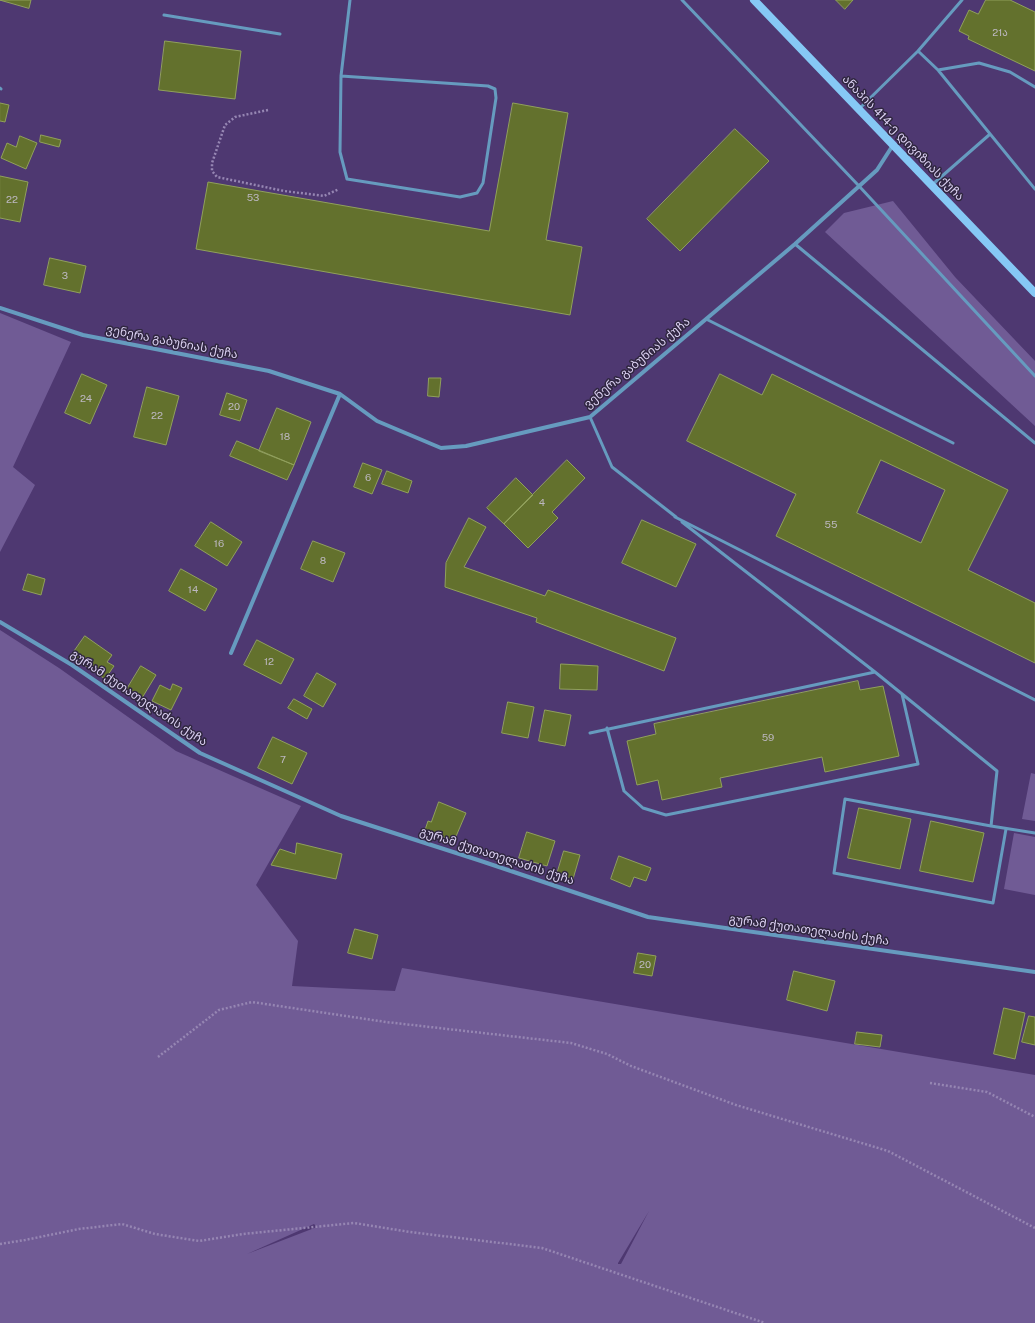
<!DOCTYPE html>
<html>
<head>
<meta charset="utf-8">
<style>
	body { margin:0 }
	canvas { display:block; background:#4e3871 }
</style>
</head>
<body>
<canvas width="1035" height="1323"></canvas>
<script>
const g = document.querySelector('canvas').getContext('2d');
g.lineJoin = 'round';
function paint(path, color) { g.fillStyle = color; g.fill(path, 'evenodd'); }
function stroke(path, color, width, dash) { g.strokeStyle = color; g.lineWidth = width; g.lineCap = dash ? 'butt' : 'round'; g.setLineDash(dash || []); g.stroke(path); }
function label(font, color, halo, rows, align = 'center') {
  g.font = font + ' "Public Sans","Noto Sans Georgian",sans-serif'; g.lineWidth = 3; g.setLineDash([]); g.textBaseline = 'middle'; g.strokeStyle = halo; g.fillStyle = color; for (const [text, x, y, turn = 0] of rows) {
    g.save(); g.translate(x, y); g.rotate((+turn || 0) * Math.PI / 180); g.textAlign = isNaN(turn) ? turn : align; if (halo) g.strokeText(text, 0, 0); g.fillText(text, 0, 0); g.restore();
  }
}
paint(new Path2D(`
	M893,201L955,277L1035,361V426L825,232L844,213Z
	M0,313L71,342L13,467L35,485L0,552Z
	M0,630L59,668L176,751L301,806L256,885L298,941L292,986L395,991L402,968L1035,1075V1323H0ZM649,1211L621,1264H618V1263ZM314,1224L317,1227L247,1254Z
	M1031,773L1035,774V821L1022,819Z
	M1014,833L1035,837V895L1004,889Z`), '#705b95');
const building = new Path2D(`
	M0,0H31L29,8Z
	M836,0H853L845,9Z
	M986,0H1010L1035,12V71L968,39L969,36L959,31L969,10L978,14Z
	M165,41L241,51L235,99L159,90Z
	M0,103L9,105L5,122L0,121Z
	M513,103L568,113L546,240L582,247L570,315L196,249L208,182L489,231Z
	M735,129L769,161L680,251L647,219Z
	M41,135L61,140L59,147L40,142Z
	M20,136L37,143L26,169L1,158L7,143L16,147Z
	M0,176L28,182L20,222L0,218Z
	M50,258L86,266L80,293L44,285Z
	M82,374L107,385L90,424L65,413Z
	M720,374L762,395L772,374L1008,490L968,570L1035,603V663L776,536L796,494L687,441ZM881,460L945,490L921,543L857,513Z
	M429,378H441L439,397L428,396Z
	M147,387L179,396L166,445L134,437Z
	M227,393L247,400L240,421L220,415Z
	M277,408L311,422L294,465L259,451Z
	M237,441L294,465L287,480L230,456Z
	M567,460L585,478L552,512L558,518L528,548L504,524Z
	M363,463L382,470L372,494L354,487Z
	M387,471L412,481L408,493L382,484Z
	M516,478L533,495L504,524L487,508Z
	M469,518L486,527L464,567L545,596L548,590L676,638L664,671L536,622L537,618L445,587L446,563Z
	M642,520L696,544L676,587L622,563Z
	M211,522L242,542L227,566L195,546Z
	M313,541L345,553L333,582L301,569Z
	M181,569L217,589L205,611L169,591Z
	M28,574L45,579L41,595L23,590Z
	M85,636L112,655L107,662L114,666L105,679L71,656Z
	M257,640L294,659L281,684L244,665Z
	M561,664L598,666L597,690L560,689Z
	M141,666L156,675L142,698L127,689Z
	M317,673L336,684L323,707L304,696Z
	M858,681L860,690L883,686L899,756L825,772L822,757L720,778L722,787L662,800L658,780L637,785L627,741L656,734L654,724Z
	M173,684L182,688L171,710L152,701L160,685L170,690Z
	M294,699L312,709L307,719L288,708Z
	M508,702L534,707L528,738L502,733Z
	M545,710L571,715L565,746L539,741Z
	M273,737L307,753L292,784L258,768Z
	M439,802L466,813L454,841L425,830L428,821L431,822Z
	M859,808L911,819L900,869L848,858Z
	M931,821L984,833L973,882L920,871Z
	M527,832L555,841L547,866L519,858Z
	M297,843L342,854L336,879L271,865L280,849L295,854Z
	M564,851L580,855L573,879L557,874Z
	M619,856L651,868L646,881L634,877L630,887L611,879Z
	M355,929L378,935L372,959L348,953Z
	M638,953L656,956L652,976L634,973Z
	M794,971L835,981L827,1011L787,1000Z
	M1004,1008L1025,1013L1015,1059L994,1054Z
	M1029,1016L1035,1017V1045L1022,1042Z
	M857,1032L882,1035L880,1047L855,1044Z`);
paint(building, '#63712d');
stroke(building, '#90a05b', 1);
stroke(new Path2D(`
	M268,110L235,117L225,125L212,163V171L217,177L284,191L324,196L339,189
	M158,1057L219,1010L252,1002L386,1022L571,1043L607,1054L631,1066L736,1105L888,1151L1035,1228
	M930,1083L987,1092L1035,1117
	M0,1244L25,1240L79,1229L122,1224L155,1234L199,1241L243,1234L354,1223L410,1232L542,1248L765,1323`), '#9686b3', 2.5, [2, 2]);
stroke(new Path2D(`
	M682,0L859,186L1035,376
	M164,15L280,34
	M918,51L938,70L1035,189
	M938,70L979,63L1010,72L1035,87
	M341,76L488,86L495,89L496,98L483,183L477,193L460,197L347,179L340,152L341,76L350,0
	M0,88L1,89
	M859,109L918,51L962,0
	M933,184L989,135
	M795,244L1035,443
	M706,319L953,443
	M590,417L612,467L676,517
	M675,517L1035,700
	M682,522L875,672
	M607,728L624,791L643,808L666,815L918,764L902,694
	M590,733L875,672L997,771L991,826L845,799L834,873L993,903L1006,829
	M991,826L1035,833`), '#669bbf', 3);
stroke(new Path2D(`
	M0,308L83,335L269,371L340,394L377,421L441,448L466,446L590,417L795,244L877,170L893,145
	M0,622L72,665L200,753L341,816L478,860L648,917L1035,972
	M231,653L340,394`), '#669bbf', 4);
stroke(new Path2D(`
	M754,0L1035,293`), '#86c8f5', 8);
label('10px', '#bdb8c1', null, [
	["21ა",1000,33],
	["53",253,198],
	["22",12,200],
	["3",65,276],
	["24",86,399],
	["20",234,407],
	["22",157,416],
	["18",285,437],
	["6",368,478],
	["4",542,503],
	["55",831,525],
	["16",219,544],
	["8",323,561],
	["14",193,590],
	["12",269,662],
	["59",768,738],
	["7",283,760],
	["20",645,965]
]);
label('12px', '#dbd0f2', '#302740', [
	["ანაპის 414-ე დივიზიას ქუჩა",903,138,46],
	["ვენერა გაბუნიას ქუჩა",172,342,11],
	["ვენერა გაბუნიას ქუჩა",637,363,-40],
	["გურამ ქუთათელაძის ქუჩა",139,698,34],
	["გურამ ქუთათელაძის ქუჩა",497,856,18],
	["გურამ ქუთათელაძის ქუჩა",809,930,8]
]);
</script>
</body>
</html>
